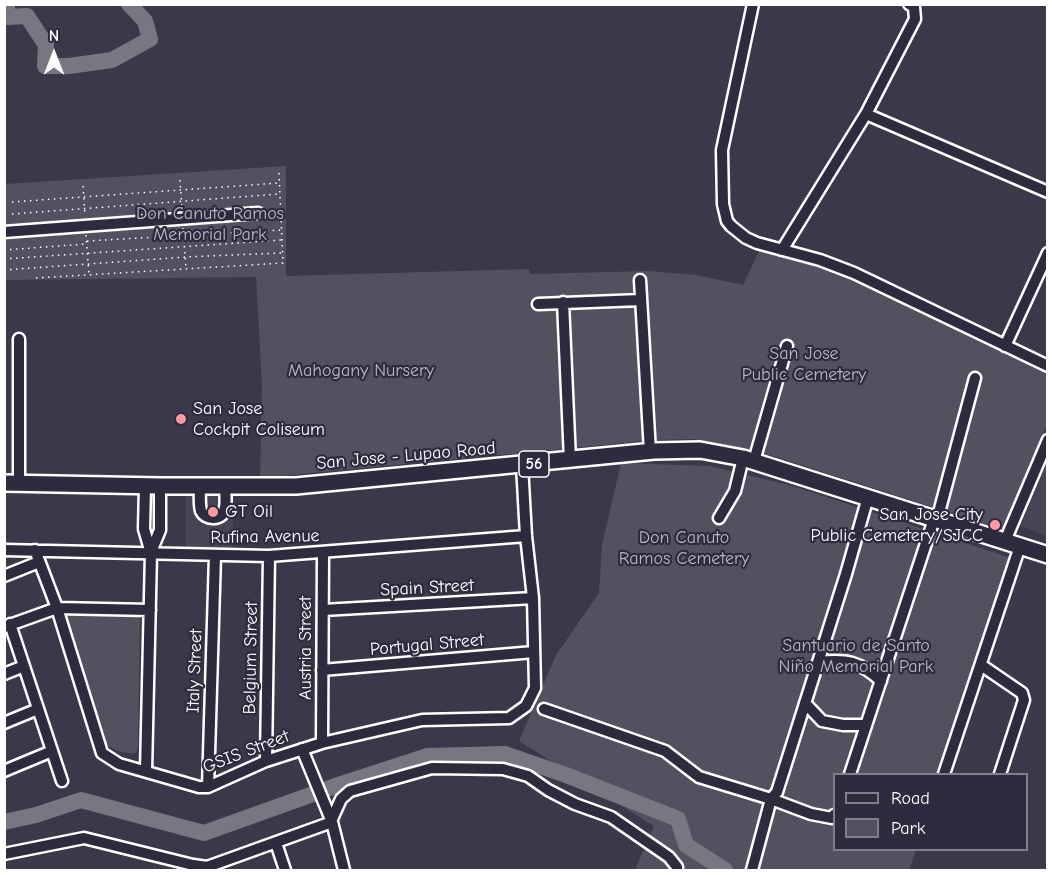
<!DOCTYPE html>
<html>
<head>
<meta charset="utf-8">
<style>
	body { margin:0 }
	#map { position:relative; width:1052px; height:875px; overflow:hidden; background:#3c3749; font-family:"Comic Neue",sans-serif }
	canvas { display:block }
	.frame { position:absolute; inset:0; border:6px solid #fff; pointer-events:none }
	.legend { position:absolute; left:833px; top:773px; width:195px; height:78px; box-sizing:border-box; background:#2f2a3d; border:2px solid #827f8b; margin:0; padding:8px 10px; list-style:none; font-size:18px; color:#fff }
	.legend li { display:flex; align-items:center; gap:12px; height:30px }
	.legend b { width:30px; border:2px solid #827f8b }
	.north { position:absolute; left:24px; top:24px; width:60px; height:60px; -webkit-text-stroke:4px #2f2a3d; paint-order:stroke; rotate:0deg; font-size:16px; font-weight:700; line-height:24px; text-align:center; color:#fff }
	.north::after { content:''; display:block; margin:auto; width:21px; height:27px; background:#fff; clip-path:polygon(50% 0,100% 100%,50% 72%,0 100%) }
</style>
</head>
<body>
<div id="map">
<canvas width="1052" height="875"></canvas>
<div class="frame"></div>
<ul class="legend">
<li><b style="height:8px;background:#2f2a3d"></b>Road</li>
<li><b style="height:16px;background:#555060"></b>Park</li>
</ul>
<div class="north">N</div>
</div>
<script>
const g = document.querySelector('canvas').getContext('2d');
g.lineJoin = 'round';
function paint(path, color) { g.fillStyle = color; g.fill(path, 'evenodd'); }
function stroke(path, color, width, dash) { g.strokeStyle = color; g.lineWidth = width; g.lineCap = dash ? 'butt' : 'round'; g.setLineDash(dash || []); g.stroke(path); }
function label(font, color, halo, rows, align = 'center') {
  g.font = font + ' "Comic Neue",sans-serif'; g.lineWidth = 4.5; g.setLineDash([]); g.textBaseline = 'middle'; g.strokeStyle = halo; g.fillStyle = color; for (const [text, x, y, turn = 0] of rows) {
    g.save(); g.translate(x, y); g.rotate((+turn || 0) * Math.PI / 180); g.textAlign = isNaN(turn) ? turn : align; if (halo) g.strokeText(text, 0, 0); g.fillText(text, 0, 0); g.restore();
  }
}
paint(new Path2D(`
	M1047,462V536L1021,526Z
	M186,495H233V549H186Z`), '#494455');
paint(new Path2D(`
	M286,166V276L529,269L530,274L649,271L696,275L743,285L760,249L827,268L1047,372V425L1005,530L757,451L694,439L655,440L260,478L262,384L256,277L5,280V184Z
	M621,463L710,466L793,486L1014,559L941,774H834V850H916L909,870H635L654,826L519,741L556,655L599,593L602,545Z
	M66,613H140L138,747L136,753C126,754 115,751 107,745Z`), '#555060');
stroke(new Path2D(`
	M7,4V17L27,16L46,45L45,66H69L112,60L150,39L145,21L129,4
	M4,822L36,815L81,800L204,833L341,784L427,756L505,754L566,775L678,819L686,845L725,870`), '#797682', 16);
const minor = new Path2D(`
	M753,4L722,150L723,204L727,221L731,226L746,238L757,243L820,260L854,273L1048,366
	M866,114L915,19L914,7L909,4
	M4,232L258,213
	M782,250L866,114L1048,192
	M640,280L650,452
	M563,302L570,460
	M538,304L641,300
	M19,339V483
	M1005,346L1048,253
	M754,461L787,346
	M145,486L144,529L151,553L146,771
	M200,486C200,493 199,504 201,511C205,520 221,521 224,511C227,504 225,493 225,486
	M719,518L735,491L743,458
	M937,520L975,378
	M1005,541L1048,440
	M4,550L269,556L526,536
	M35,550L57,608L102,753L119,764L199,787H208L266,761L322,743L422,720L509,718L526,706L535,688L533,598L526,536L522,465
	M151,552L160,530V486
	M4,576L39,562
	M323,610L533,598
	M10,624L62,781
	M4,627L57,608L150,610
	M818,662C847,659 859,661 881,681
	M981,665L1022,693L1024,700L1000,774
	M322,670L534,652
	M4,674L24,666
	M805,703L822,721L843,725H866
	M544,709L665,751L699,777L771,799L811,814L832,818L834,815
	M4,723L38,709
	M322,743L323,553
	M302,749L332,822L344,870
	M266,761L269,556
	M4,771L52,751
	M850,774L934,519
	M944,774L1020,546
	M208,787L215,556
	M332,819L341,799L350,791L432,768L503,769L528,776L548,790L575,804L611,817L669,857L677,867V870
	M276,843L285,870
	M4,854L84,838L193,865L207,867L332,822
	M752,870L771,799L777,792L846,574L868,497`);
const highway = new Path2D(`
	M4,483L160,486H296L654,451L700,450L743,458L1048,555`);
stroke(minor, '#fff', 15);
stroke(highway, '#fff', 20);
stroke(new Path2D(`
	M180,180L182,208
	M83,186L85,215
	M12,202L279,183
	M12,214L279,194
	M183,228L186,268
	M86,235L89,275
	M87,241L281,230
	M4,250L86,244
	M4,259L281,240
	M4,270L186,257L282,253
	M36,278L283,263L279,173`), '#fff', 1.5, [1.5, 4.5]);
stroke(minor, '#2f2a3d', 10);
stroke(highway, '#2f2a3d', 15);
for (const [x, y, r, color] of [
	[181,419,6,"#ff9aa2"],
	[213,512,6,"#ff9aa2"],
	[995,525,6,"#ff9aa2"]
]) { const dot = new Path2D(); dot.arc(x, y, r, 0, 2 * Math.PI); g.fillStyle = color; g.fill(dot); stroke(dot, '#2f2a3d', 2); }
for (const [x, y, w] of [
	[534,464,30]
]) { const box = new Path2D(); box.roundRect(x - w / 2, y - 13, w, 26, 4.5); g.fillStyle = '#2f2a3d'; g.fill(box); stroke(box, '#fff', 1.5); }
label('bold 16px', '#fff', null, [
	["56",534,464]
]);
label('18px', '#bbb9bf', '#2f2a3d', [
	["Don Canuto Ramos",210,214],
	["Memorial Park",210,235],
	["San Jose",804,354],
	["Public Cemetery",804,375],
	["Mahogany Nursery",361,371],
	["Don Canuto",684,538],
	["Ramos Cemetery",684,559],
	["Santuario de Santo",856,646],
	["Niño Memorial Park",856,667]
]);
label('18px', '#fff', '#2f2a3d', [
	["San Jose",193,409],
	["Cockpit Coliseum",193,430],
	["GT Oil",225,512],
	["San Jose City",983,515,"right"],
	["Public Cemetery/SJCC",983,536,"right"]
], 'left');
label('18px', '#fff', '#2f2a3d', [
	["San Jose - Lupao Road",406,456,-5],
	["Rufina Avenue",265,537,-1],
	["Spain Street",427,588,-3],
	["Portugal Street",427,645,-5],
	["Austria Street",306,648,-90],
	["Belgium Street",251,658,-89],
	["Italy Street",195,671,-88],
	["GSIS Street",246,752,-21]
]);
</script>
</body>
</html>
